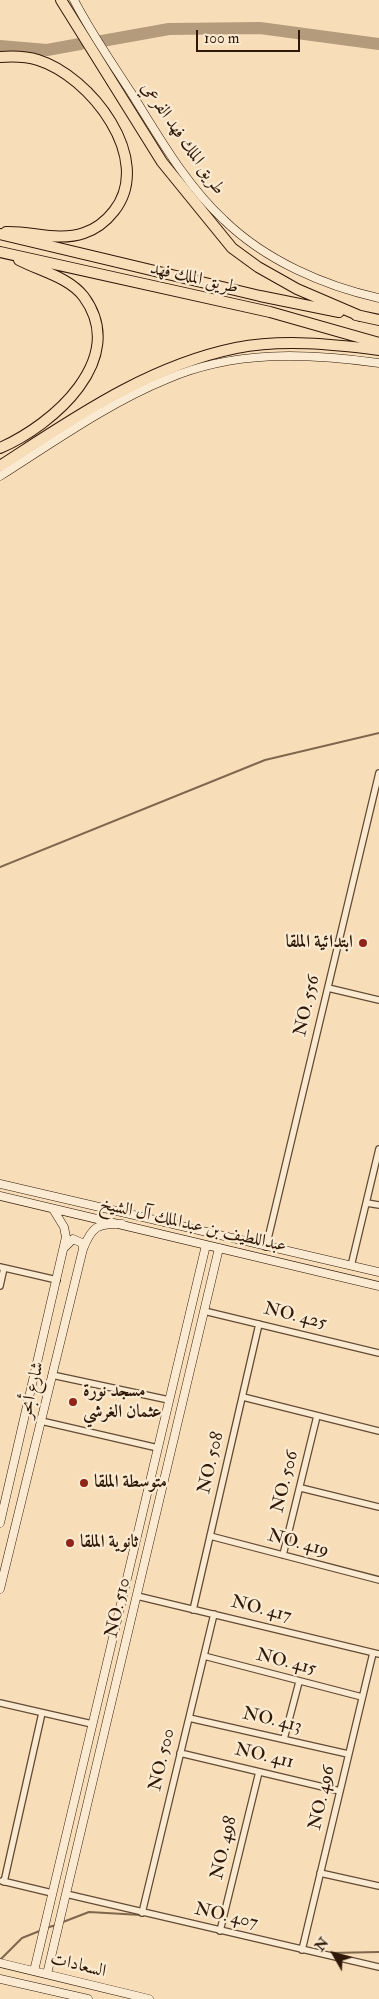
<!DOCTYPE html>
<html>
<head>
<meta charset="utf-8">
<style>
	body { margin:0 }
	#map { position:relative; width:379px; height:1999px; overflow:hidden; background:#f8deb8; font-family:"IM FELL Double Pica",serif }
	canvas { display:block }
	.north { position:absolute; left:309px; top:1929px; width:50px; height:50px; -webkit-text-stroke:4px #faead1; paint-order:stroke; rotate:308deg; font-size:14px; font-weight:700; line-height:20px; text-align:center; color:#301808 }
	.north::after { content:''; display:block; margin:auto; width:18px; height:22px; background:#301808; clip-path:polygon(50% 0,100% 100%,50% 72%,0 100%) }
	.scale { position:absolute; left:196px; top:30px; width:104px; height:22px; box-sizing:border-box; border:2px solid #301808; border-top:0; padding-left:6px; font-size:15px; line-height:18px; white-space:nowrap; color:#301808; -webkit-text-stroke:4px #faead1; paint-order:stroke }
</style>
</head>
<body>
<div id="map">
<canvas width="379" height="1999"></canvas>
<div class="north">N</div>
<div class="scale">100 m</div>
</div>
<script>
const g = document.querySelector('canvas').getContext('2d');
g.lineJoin = 'round';
function stroke(path, color, width, dash) { g.strokeStyle = color; g.lineWidth = width; g.lineCap = dash ? 'butt' : 'round'; g.setLineDash(dash || []); g.stroke(path); }
function label(font, color, halo, rows, align = 'center') {
  g.font = font + ' "IM FELL Double Pica",Amiri,serif'; g.lineWidth = 4.5; g.setLineDash([]); g.textBaseline = 'middle'; g.strokeStyle = halo; g.fillStyle = color; for (const [text, x, y, turn = 0] of rows) {
    g.save(); g.translate(x, y); g.rotate((+turn || 0) * Math.PI / 180); g.textAlign = isNaN(turn) ? turn : align; if (halo) g.strokeText(text, 0, 0); g.fillText(text, 0, 0); g.restore();
  }
}
stroke(new Path2D(`
	M0,867L265,760L379,733
	M63,1922L89,1912L141,1915
	M46,1928L56,1925
	M329,1953L379,1952
	M0,1960L22,1938L42,1930`), '#7f674e', 2);
stroke(new Path2D(`
	M102,41L169,29L260,28L379,44
	M0,46L47,50L80,44`), '#b49b7c', 12);
const street = new Path2D(`
	M328,988L379,1000
	M367,1203L379,1205
	M266,1247L379,773
	M351,1266L379,1149
	M0,1267L57,1280
	M0,1286L4,1268
	M204,1311L379,1353
	M52,1375L169,1400
	M243,1397L379,1431
	M41,1421L158,1448
	M301,1488L379,1507
	M210,1536L379,1580
	M283,1555L317,1416
	M137,1596L379,1654
	M193,1610L259,1324
	M204,1656L362,1697
	M0,1703L92,1724
	M189,1718L348,1754
	M284,1739L299,1682
	M180,1753L340,1791
	M320,1873L379,1886
	M2,1881L52,1893
	M4,1882L42,1713
	M66,1894L379,1967
	M142,1913L214,1614
	M220,1931L259,1772
	M302,1950L373,1653`);
const secondary = new Path2D(`
	M74,0C91,33 112,63 132,94C159,137 186,185 224,220C265,260 324,286 379,298
	M0,476C52,443 110,402 167,379C235,350 307,353 379,363
	M0,1184L379,1272
	M0,1196L379,1286
	M65,1247L73,1239L82,1243L83,1249
	M0,1523L66,1237L64,1227L53,1209
	M0,1589L83,1249C92,1226 98,1223 122,1224
	M0,1963L149,1999
	M34,1971L206,1245
	M47,1974L219,1248
	M0,1979L88,1999`);
const highway = new Path2D(`
	M61,0L162,162L232,248L258,267L297,289L360,316
	M0,57C13,56 25,56 38,60C90,76 155,159 114,211C107,220 96,229 84,233C58,242 32,231 6,232
	M0,234L260,296L339,312
	M0,252L270,312L379,343
	M356,315L379,320
	M0,448C53,425 129,359 84,297C69,277 40,271 19,260
	M0,466C74,418 148,366 236,348C282,339 332,344 379,350`);
stroke(street, '#624a34', 8);
stroke(secondary, '#301808', 9);
stroke(highway, '#301808', 12);
stroke(street, '#faead1', 5.5);
stroke(secondary, '#faead1', 8);
stroke(highway, '#f8deb8', 10);
for (const [x, y, r, color] of [
	[363,943,5,"#8f2418"],
	[73,1402,5,"#8f2418"],
	[84,1483,5,"#8f2418"],
	[70,1543,5,"#8f2418"]
]) { const dot = new Path2D(); dot.arc(x, y, r, 0, 2 * Math.PI); g.fillStyle = color; g.fill(dot); stroke(dot, '#faead1', 2); }
label('18px', '#301808', '#faead1', [
	["طريق الملك فهد الفرعي",182,139,55],
	["طريق الملك فهد",194,279,13],
	["NO. 556",308,1006,-77],
	["عبداللطيف بن عبدالملك آل الشيخ",193,1226,13],
	["NO. 425",295,1317,14],
	["شارع أبحر",33,1390,-77],
	["NO. 508",212,1463,-77],
	["NO. 506",286,1482,-76],
	["NO. 419",298,1544,15],
	["NO. 510",119,1608,-77],
	["NO. 417",261,1610,14],
	["NO. 415",286,1663,14],
	["NO. 413",272,1721,13],
	["NO. 411",264,1757,13],
	["NO. 500",163,1760,-77],
	["NO. 496",323,1798,-77],
	["NO. 498",225,1848,-77],
	["NO. 407",226,1917,13],
	["السعادات",78,1966,14]
]);
label('bold 18px', '#301808', '#faead1', [
	["ابتدائية الملقا",353,943,"right"],
	["مسجد نورة",83,1392],
	["عثمان الغرشي",83,1413],
	["متوسطة الملقا",94,1483],
	["ثانوية الملقا",80,1543]
], 'left');
</script>
</body>
</html>
